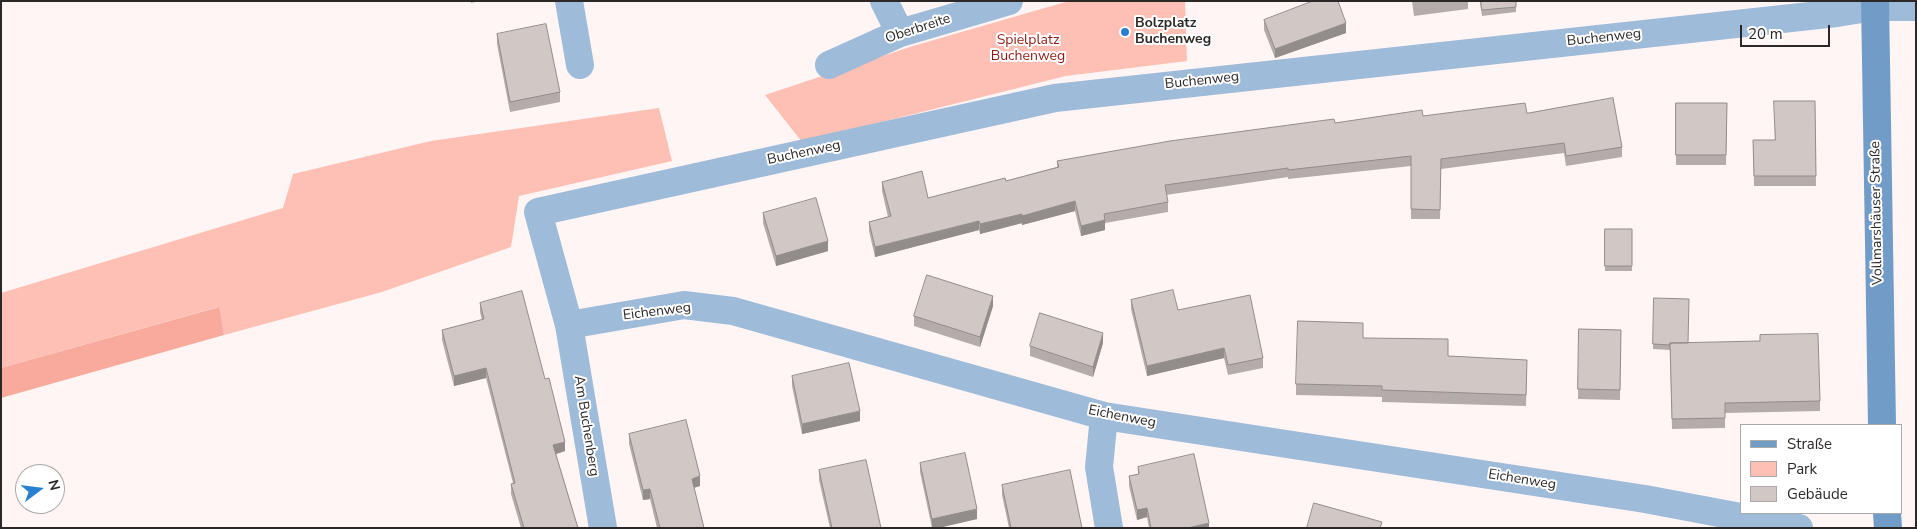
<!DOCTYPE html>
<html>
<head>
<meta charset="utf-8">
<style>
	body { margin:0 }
	#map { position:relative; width:1917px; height:529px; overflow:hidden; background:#fff5f4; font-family:"Nunito Sans",sans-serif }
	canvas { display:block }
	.frame { position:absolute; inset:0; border:2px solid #2b2827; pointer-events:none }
	.legend { position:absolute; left:1740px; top:424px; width:162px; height:90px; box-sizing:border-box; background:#fff; border:1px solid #aaa9a9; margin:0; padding:6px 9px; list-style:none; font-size:15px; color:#2b2827 }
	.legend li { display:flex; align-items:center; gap:10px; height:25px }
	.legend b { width:25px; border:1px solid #aaa9a9 }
	.north { position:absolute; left:15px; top:464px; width:50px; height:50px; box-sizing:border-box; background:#fff; border:1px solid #aaa9a9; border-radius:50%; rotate:75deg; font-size:14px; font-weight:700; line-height:20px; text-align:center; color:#2b2827 }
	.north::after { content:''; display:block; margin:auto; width:18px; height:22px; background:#2980ce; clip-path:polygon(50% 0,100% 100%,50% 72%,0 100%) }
	.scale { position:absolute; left:1740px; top:25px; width:90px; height:22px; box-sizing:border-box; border:2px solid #2b2827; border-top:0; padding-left:6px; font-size:15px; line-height:18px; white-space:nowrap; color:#2b2827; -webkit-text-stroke:4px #fff; paint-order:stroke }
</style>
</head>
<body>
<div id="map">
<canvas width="1917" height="529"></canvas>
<div class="frame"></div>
<ul class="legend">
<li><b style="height:6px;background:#719cc8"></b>Straße</li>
<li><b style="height:14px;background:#febfb4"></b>Park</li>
<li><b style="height:14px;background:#d1c8c6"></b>Gebäude</li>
</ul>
<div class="north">N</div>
<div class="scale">20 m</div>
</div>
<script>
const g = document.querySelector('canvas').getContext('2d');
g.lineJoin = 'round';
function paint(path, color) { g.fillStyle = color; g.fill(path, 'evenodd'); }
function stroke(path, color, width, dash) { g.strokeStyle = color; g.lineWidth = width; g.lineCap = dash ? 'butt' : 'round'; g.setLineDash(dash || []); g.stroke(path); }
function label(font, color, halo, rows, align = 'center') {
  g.font = font + ' "Nunito Sans",sans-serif'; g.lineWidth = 4; g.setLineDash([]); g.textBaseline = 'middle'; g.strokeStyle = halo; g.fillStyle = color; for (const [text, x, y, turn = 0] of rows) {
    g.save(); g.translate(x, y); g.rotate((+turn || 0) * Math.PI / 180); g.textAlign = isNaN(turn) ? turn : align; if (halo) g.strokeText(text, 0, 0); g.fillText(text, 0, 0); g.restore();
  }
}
paint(new Path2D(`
	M1072,1H1185L1187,61L1066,76L802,142L765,95L913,46L1062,3Z
	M659,108L672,161L519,196L511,247L382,292L224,335L218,307L1,368V293L283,208L293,174L431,141Z`), '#febfb4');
paint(new Path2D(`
	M219,307L224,335L1,398V368Z`), '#f8aa9d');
stroke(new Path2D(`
	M569,1L580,65
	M884,1L900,33
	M829,65L900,33L1009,1
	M569,325L603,528
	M1104,416L1099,467L1109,528
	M1799,528L1645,499L1104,416L733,311L684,305L569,325L538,212L1055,98L1837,13L1874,7H1916`), '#9ebbd9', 28);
stroke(new Path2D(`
	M1875,1L1882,425
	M1887,513L1888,528`), '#719cc8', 28);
paint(new Path2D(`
	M471,1H480L471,3Z
	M1412,1H1468V9L1414,16Z
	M1480,1H1516V12L1482,16Z
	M1264,20L1346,33L1275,58L1264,30Z
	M497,34L560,92V102L510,112L497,44Z
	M1815,101L1816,186H1754L1753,140H1774Z
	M1676,103H1727L1726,165H1676Z
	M1527,113L1622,147V157L1566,166L1564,153L1441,169L1440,219H1411V166L1288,179V177L1166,195L1168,202V212L1105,223V230L1081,236L1075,211L1022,225V223L980,234L979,230L875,257L869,231V222L888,217L882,191V182L928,198L1006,181L1057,167V161L1335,123L1423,116Z
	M763,213L828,251L776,266L763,223Z
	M1605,229H1632V271H1605Z
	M1654,298L1688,343L1820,401V411L1725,413V428L1672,429L1670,350L1653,349Z
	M1131,300L1178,310L1263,358V368L1228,375L1224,358L1147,376L1131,309Z
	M480,303L545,379L565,451L556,454L578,528H521L511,494V484L513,483L486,378L454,386L442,340V330L482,320L480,312Z
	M993,306L980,347L914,326V316Z
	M1579,329L1621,330L1620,400L1578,399Z
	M1103,343L1093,377L1030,356V346Z
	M1448,356L1527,371L1526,406L1382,402V397L1296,395V384Z
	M792,376L860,421L802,434L792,386Z
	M629,434L700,486L694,488L704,528H657L650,499L643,500L629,444Z
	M920,463L977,519L938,528H932L920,472Z
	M1138,467L1209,528H1149L1147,517L1137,520L1129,486V476L1138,474Z
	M819,470L881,528H830L819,480Z
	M1002,485L1082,528H1009L1002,495Z`), '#b4acaa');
paint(new Path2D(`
	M1346,23V33L1275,58V49Z
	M1075,201V211L1022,225V216Z
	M1022,214V223L980,234V224Z
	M1105,220V230L1081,236V226Z
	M979,221V230L875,257V247Z
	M828,241V251L776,266V256Z
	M993,296V306L980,347V337Z
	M1103,333V343L1093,377V367Z
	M1224,348V358L1147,376V366Z
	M486,368V378L454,386V376Z
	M860,411V421L802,434V424Z
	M565,442V451L553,455V445Z
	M700,476V486L692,488V479Z
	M650,489V499L643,500V490Z
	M1147,508V517L1137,520V510Z
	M977,509V519L938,528H932V519Z
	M1209,523V528H1188Z`), '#928c8b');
const building = new Path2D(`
	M1313,1H1338L1346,23L1275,49L1264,20Z
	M1481,1H1516V7L1482,10Z
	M546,24L560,92L510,102L497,34Z
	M1613,98L1622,147L1566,156L1564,143L1441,159L1440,210L1411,209V156L1288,170V168L1165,185L1168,202L1104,214L1105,220L1081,226L1075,201L1022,216V214L980,224L979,221L875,247L869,222L891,216L882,182L922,171L928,198L1005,178L1006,181L1059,167L1057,161L1170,141L1334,119L1335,123L1422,110L1423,116L1525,103L1527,113Z
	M1774,101H1815L1816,176H1754L1753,140H1775Z
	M1676,103H1727L1726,155H1676Z
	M816,198L828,241L776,256L763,213Z
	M1605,229H1632V266H1605Z
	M927,275L993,296L980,337L914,316Z
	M1173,290L1178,310L1250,295L1263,358L1228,365L1224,348L1147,366L1131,300Z
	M522,291L545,379L549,378L565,442L553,445L578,528H524L511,484L515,483L486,368L454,376L442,330L484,319L480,303Z
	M1654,298L1689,299L1688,343H1670V345L1653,344Z
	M1040,313L1103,333L1093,367L1030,346Z
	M1298,321L1363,323V338L1448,339V356L1527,360L1526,395L1382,390V386L1296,384Z
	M1579,329L1621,330L1620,390L1578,389Z
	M1818,334L1820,401L1725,403V418L1672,419L1670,343L1760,341V335Z
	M849,363L860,411L802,424L792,376Z
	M686,420L700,476L692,479L704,528H660L650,489L643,490L629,434Z
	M965,453L977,509L932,519L920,463Z
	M1194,454L1209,523L1188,528H1151L1147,508L1137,510L1129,476L1139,474L1138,467Z
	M866,460L881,528H832L819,470Z
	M1070,470L1082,528H1011L1002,485Z
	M1314,503L1382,522L1380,528H1307Z`);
paint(building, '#d1c8c6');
stroke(building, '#928c8b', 1);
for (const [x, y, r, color] of [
	[1125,32,5,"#2980ce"]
]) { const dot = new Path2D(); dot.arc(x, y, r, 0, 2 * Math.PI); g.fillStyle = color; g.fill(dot); stroke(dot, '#fff', 2); }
label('bold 14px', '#2b2827', '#fff', [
	["Bolzplatz",1135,24],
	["Buchenweg",1135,40]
], 'left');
label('14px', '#2b2827', '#fff', [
	["Oberbreite",918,29,-18],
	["Buchenweg",1604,38,-6],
	["Buchenweg",1202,81,-6],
	["Buchenweg",804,153,-12],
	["Vollmarshäuser Straße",1877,213,-91],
	["Eichenweg",657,312,-7],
	["Eichenweg",1122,417,11],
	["Am Buchenberg",586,426,81],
	["Eichenweg",1522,480,9]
]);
label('14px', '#8d1d14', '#fff', [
	["Spielplatz",1028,41],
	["Buchenweg",1028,57]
]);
</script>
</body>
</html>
